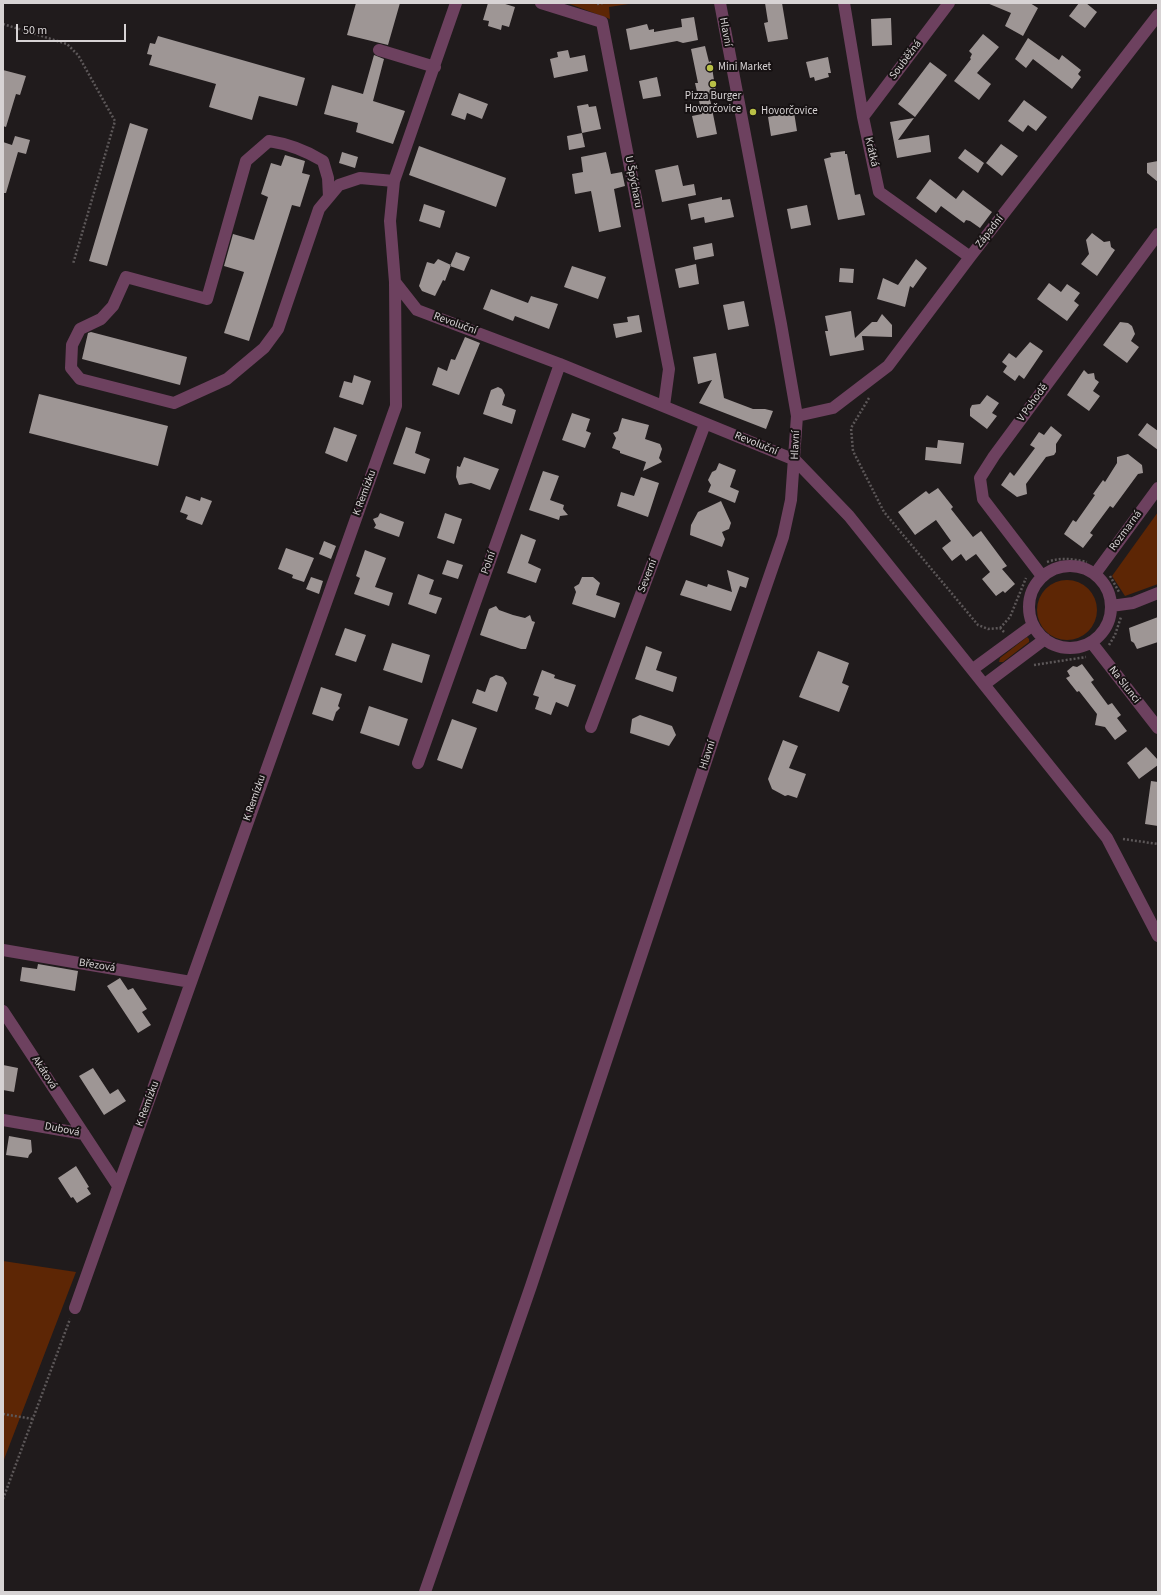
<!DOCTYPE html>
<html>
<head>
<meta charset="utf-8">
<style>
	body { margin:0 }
	#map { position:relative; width:1161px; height:1595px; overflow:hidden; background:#201b1c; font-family:"Source Sans 3",sans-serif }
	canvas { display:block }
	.frame { position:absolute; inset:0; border:4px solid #d7d3d4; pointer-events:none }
	.scale { position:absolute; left:16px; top:24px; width:110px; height:18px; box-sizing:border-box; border:2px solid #d7d3d4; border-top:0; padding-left:5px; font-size:12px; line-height:14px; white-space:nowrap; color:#d7d3d4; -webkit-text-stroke:3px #171213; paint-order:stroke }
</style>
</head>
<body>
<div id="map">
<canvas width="1161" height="1595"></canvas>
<div class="frame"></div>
<div class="scale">50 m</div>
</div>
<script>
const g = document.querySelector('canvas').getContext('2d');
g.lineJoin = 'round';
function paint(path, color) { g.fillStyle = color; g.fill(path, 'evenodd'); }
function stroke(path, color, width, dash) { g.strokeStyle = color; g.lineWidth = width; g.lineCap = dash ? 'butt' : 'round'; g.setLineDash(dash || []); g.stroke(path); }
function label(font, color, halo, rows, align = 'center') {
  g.font = font + ' "Source Sans 3",sans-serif'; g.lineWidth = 4; g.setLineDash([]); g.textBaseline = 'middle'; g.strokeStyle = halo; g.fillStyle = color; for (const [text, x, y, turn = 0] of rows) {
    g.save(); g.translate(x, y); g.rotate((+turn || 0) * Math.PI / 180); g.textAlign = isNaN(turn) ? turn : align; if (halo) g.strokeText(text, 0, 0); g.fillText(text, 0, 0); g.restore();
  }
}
paint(new Path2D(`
	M567,3H635L609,7L610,19Z
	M1158,512V584L1125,596L1112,576Z
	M1037 610a30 30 0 1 1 60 0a30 30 0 1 1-60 0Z
	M1027,637L1029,639V642L1003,662H999L1000,658Z
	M3,1261L76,1272L3,1462Z`), '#5d2605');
paint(new Path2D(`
	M356,3H400L388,45L347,35Z
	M488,3H502L515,7L509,27L502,25L501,30L488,26L489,21L483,20Z
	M765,3H782L788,39L768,42L764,23L768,22Z
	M987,3H1030L1038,8L1023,36L1005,26L1011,13Z
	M1079,3H1086L1097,12L1085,28L1069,16Z
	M694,17L698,40L683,43L677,41L630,50L626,29L647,24L649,30L654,29V32L682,27L681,19Z
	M891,18L892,45L872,46L871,19Z
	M983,34L999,47L977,73L991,84L979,100L954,81L971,59L970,58L972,54L969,51Z
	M158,36L305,78L297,106L259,96L252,120L209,107L216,84L149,65L152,55L147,54L150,43L155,44Z
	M1028,38L1059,60L1062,55L1081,70L1078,74L1081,77L1072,89L1033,59L1026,68L1015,59Z
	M705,46L709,62L711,61L716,93L709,94L717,134L697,138L692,116L702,114L695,83H698L691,49Z
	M568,50L570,58L585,55L588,71L554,78L550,59L558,57L557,52Z
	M374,55L384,59L373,101L405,111L393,144L356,132L358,123L324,114L332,85L363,94Z
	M828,57L831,73H828L829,77L815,81L814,77L810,78L806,62Z
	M930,62L947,75L915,117L898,104Z
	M3,70L26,76L20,95L16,94L6,127L3,126Z
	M657,77L661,96L643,99L639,81Z
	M459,93L488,104L482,119L467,113L465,120L451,115Z
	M1024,100L1047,117L1036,131L1028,125L1023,132L1008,121Z
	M588,104L589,107L596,106L601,129L582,133L577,106Z
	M794,112L797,131L771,136L768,117Z
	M914,118L898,140L929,135L931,152L897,158L890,122Z
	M130,123L148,129L107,266L89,261Z
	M582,133L585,147L569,150L567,136Z
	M15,136L30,140L26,154L18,152L6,193H3V142L12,145Z
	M1001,144L1018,156L1002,176L986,163Z
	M419,146L506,178L496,207L409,175Z
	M965,149L984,163L978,173L958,158Z
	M845,151V154H847L855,195L860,194L865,215L838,220L824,159L831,157L830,153Z
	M342,152L358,157L355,168L339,163Z
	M606,152L611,174L622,172L625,186L614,189L621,227L599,232L591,191L575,194L572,174L583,172L581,157Z
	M285,155L305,161L302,173L310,175L300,207L292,205L249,341L224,333L244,272L224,266L233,234L254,240L268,197L261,194L271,163L281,166Z
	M1158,161V182L1147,173V163Z
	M678,165L683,186L694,184L696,195L662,202L655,170Z
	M930,179L956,199L963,190L992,212L980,228L970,221L966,220L964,223L941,206L936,213L916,198Z
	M722,197V200L730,199L734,217L705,223L704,217L691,220L688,204Z
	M424,204L445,211L440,228L419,221Z
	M807,205L811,225L791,229L787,209Z
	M1092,233L1104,242L1110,241L1111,247L1115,250L1097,276L1081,264L1089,254L1086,240Z
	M712,243L714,256L695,260L693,247Z
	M456,252L470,257L464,271L450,266Z
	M438,259L451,265L445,281L443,280L435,296L422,291L419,286L427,262L434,264Z
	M916,259L927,268L913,288L910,286L905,307L877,299L883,278L898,285Z
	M696,264L699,284L679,288L675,269Z
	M572,266L606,277L598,299L564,287Z
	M840,268L854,269L853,283L839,282Z
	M1049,283L1061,292L1067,284L1080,293L1074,301L1079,305L1067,321L1037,299Z
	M491,289L528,303L531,296L558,304L549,329L515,316L513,321L483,309Z
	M744,301L749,326L728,330L723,305Z
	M851,311L855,338L872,322H877L882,314L892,325V337L862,336L864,350L830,356L825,331H828L825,316Z
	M639,315L642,332L616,338L613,324L628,322L627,317Z
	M1120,322L1128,323L1132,326L1135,334L1131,341L1139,347L1127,363L1103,345Z
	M91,332L187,357L180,385L82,359L88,333Z
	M465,337L480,343L459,395L432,385L438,367L447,371L451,359L455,360Z
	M1030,342L1043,351L1024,379L1019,375L1015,381L1003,372L1007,366L1002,362L1009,353L1016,358Z
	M716,353L724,398L753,409H765L773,411L766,429L699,403L712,380L698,384L693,357Z
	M1084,370L1088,374L1094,373L1095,379L1099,382L1093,391L1100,396L1089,411L1067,395Z
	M354,375L371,381L363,405L339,397L344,381L352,383Z
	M498,387L502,389L505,395L502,405L516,410L512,424L483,414L491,390Z
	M39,394L168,426L158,466L29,433Z
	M987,395L999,403L992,413L997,416L987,429L970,416V409L972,405L980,404Z
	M572,413L590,419L586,431L591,433L585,448L562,440Z
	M622,418L649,425L645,439L660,444L662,449L659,458L662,462L643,471L646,462L620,453V451L612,448L616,438L613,433L618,431Z
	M1147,423L1158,431V450L1138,435Z
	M1051,426L1062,435L1056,444V452L1054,455L1046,457L1026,484L1027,494L1017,497L1001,485L1010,472L1014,476L1035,448L1030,445L1039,432L1044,435Z
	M334,427L357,435L347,462L325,453Z
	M406,427L421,432L415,453L430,459L425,474L393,464Z
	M938,440L964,443L961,464L925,460L926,447L937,448Z
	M1128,454L1142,465L1143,473L1138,474L1113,508L1110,506L1090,533L1093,535L1083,548L1064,534L1073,520L1076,522L1095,495L1093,494L1103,480L1105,482L1117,463V457Z
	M464,457L499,469L490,490L471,483L459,485L456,477L457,466L460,467Z
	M719,463L736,470L730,487L739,491L735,503L708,492L711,485L708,480L712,472L716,470Z
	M543,471L559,476L550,500L564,505L563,509L568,515L560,516L559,520L529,510Z
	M641,477L659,483L648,517L617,506L621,492L634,496Z
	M938,488L953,507L951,509L973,537L981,531L1007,566L1002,569L1015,584L1005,593L1003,591L996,596L982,579L990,572L976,554L966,561L961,554L952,561L942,548L951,541L936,520L915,535L898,512L926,491L929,494Z
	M186,496L200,501L201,497L212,501L202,525L186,519L188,515L180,512Z
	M721,501L731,523L729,529L722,532L725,539L722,547L690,535L691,525L698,512Z
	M380,513L404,522L399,537L374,528L376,525L373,519L378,517Z
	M445,513L462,519L454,544L437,538Z
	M521,534L536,540L528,563L541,569L536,583L507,573Z
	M324,541L336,546L331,559L319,554Z
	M286,548L314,558L304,582L292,578L293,575L278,569Z
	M365,550L386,558L375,587L393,593L389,606L354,594L360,578L356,576Z
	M447,560L463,565L458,579L442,574Z
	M727,570L749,578L746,588L740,586L731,611L680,595L686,580L707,587L708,584L732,592Z
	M418,574L434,580L429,594L442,598L436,614L408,604Z
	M311,577L323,581L319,594L306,589Z
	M582,577H593L600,583L596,595L620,603L615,618L572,604L576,592L574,587L579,584Z
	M496,606L499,610L513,615L525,618L530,615L532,621L535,622L526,649H521L480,635L489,609Z
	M1158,617V642L1137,649L1134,643L1131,641L1129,628Z
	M345,628L366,635L356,662L335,655Z
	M392,643L430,655L422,683L383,670Z
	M646,646L662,652L656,670L677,677L673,692L635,679Z
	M818,651L849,663L842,683L849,686L839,712L799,697Z
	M1082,664L1094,680L1091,682L1108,705L1112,703L1121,715L1117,718L1127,731L1115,740L1105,727L1095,725L1097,714L1079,691L1077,692L1066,678L1070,676L1067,671L1073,666L1077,667Z
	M542,670L555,675L554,678L576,685L568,707L556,702L551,715L535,709L539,697L533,695Z
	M496,675L503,677L507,683L497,712L472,703L477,689L485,692L490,678Z
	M321,687L342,694L338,706L340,708L336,712L333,721L312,714Z
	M369,706L408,719L399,746L360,733Z
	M640,715L672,726L676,735L669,746L630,733L632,719Z
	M452,719L477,728L462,769L437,760Z
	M783,740L798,746L789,768L806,774L797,798L788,795L785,796L772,789L768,779Z
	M1146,747L1158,760V765L1139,779L1127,763Z
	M1151,781L1158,782V826L1145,824Z
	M38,964L78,971L75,991L20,981L22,967L37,969Z
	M120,978L128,990L133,988L147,1009L142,1012L151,1025L138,1033L107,986Z
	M3,1065L18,1068L14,1092L3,1090Z
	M93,1068L110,1094L118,1089L126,1101L104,1115L79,1076Z
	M9,1136L31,1140L32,1152L29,1155L28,1158L6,1155Z
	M76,1166L89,1187L87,1188L91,1194L77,1203L73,1197L71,1198L58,1178Z`), '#9e9695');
stroke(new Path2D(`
	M597,4L603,3
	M3,24L67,44L78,55L115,121L73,264
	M869,398L851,428L853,451L884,512L978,625L988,629L1000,628L1004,632
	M1047,562C1061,557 1073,559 1087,562
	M1110,576L1119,592
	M1000,628L1010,617L1026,578
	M1109,645L1115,635L1121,617
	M1034,665L1086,657
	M1123,839L1158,844
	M3,1414L33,1419
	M3,1499L70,1319`), '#5c5758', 2.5, [2, 2]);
stroke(new Path2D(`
	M541,3L602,22L669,369L664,406
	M844,3L863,117L879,192L970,257
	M379,50L435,67
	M863,117L949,3
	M329,197L328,178L323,161C305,150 289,144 269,141L246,161L207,299L126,277L113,306L101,319L80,329L72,345L71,368L80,379L174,403L227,379L264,348L278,329L319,209L339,185L360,178L394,181
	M395,282L417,310L560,364L795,460L849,516L1107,838L1158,936
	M797,416L833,408L888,366L970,257L1158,15
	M1029 607a41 41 0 1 1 82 0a41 41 0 1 1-82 0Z
	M1095,574L1158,488
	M1042,576L983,499L980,478L994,456L1158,234
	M1111,606L1133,603L1158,593
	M1091,642L1158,728
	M973,669L1033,625
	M985,684L1045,639
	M591,727L705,424
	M418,763L560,364
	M3,950L191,982
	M3,1011L118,1186
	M3,1120L84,1134
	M75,1308L396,406L395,282L390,221L394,181L456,3
	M425,1592L531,1286L717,728L783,537L791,500L797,416L781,324L720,3`), '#6d415f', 12);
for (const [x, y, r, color] of [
	[710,68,4,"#b9c046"],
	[713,84,4,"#b9c046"],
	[753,112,4,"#b9c046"]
]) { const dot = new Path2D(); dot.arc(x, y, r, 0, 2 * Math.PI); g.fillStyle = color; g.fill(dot); stroke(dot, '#171213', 1.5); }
label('11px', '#d7d3d4', '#171213', [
	["Hlavní",725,32,80],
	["Souběžná",906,60,-53],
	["Krátká",871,152,77],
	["U Špýcharu",633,182,79],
	["Západní",990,232,-52],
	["Revoluční",455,324,20],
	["V Pohodě",1033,403,-54],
	["Revoluční",756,444,22],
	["Hlavní",796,445,-87],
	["K Remízku",365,493,-70],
	["Rozmarná",1126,531,-54],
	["Polní",489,563,-70],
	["Severní",648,576,-69],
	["Na Slunci",1124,685,52],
	["Hlavní",708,755,-72],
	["K Remízku",255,798,-71],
	["Březová",97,966,9],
	["Akátová",44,1073,57],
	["K Remízku",148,1104,-70],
	["Dubová",62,1130,11]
]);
label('11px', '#d7d3d4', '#171213', [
	["Mini Market",718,68],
	["Pizza Burger",713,97,"center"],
	["Hovorčovice",713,110,"center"],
	["Hovorčovice",761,112]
], 'left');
</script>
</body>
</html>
